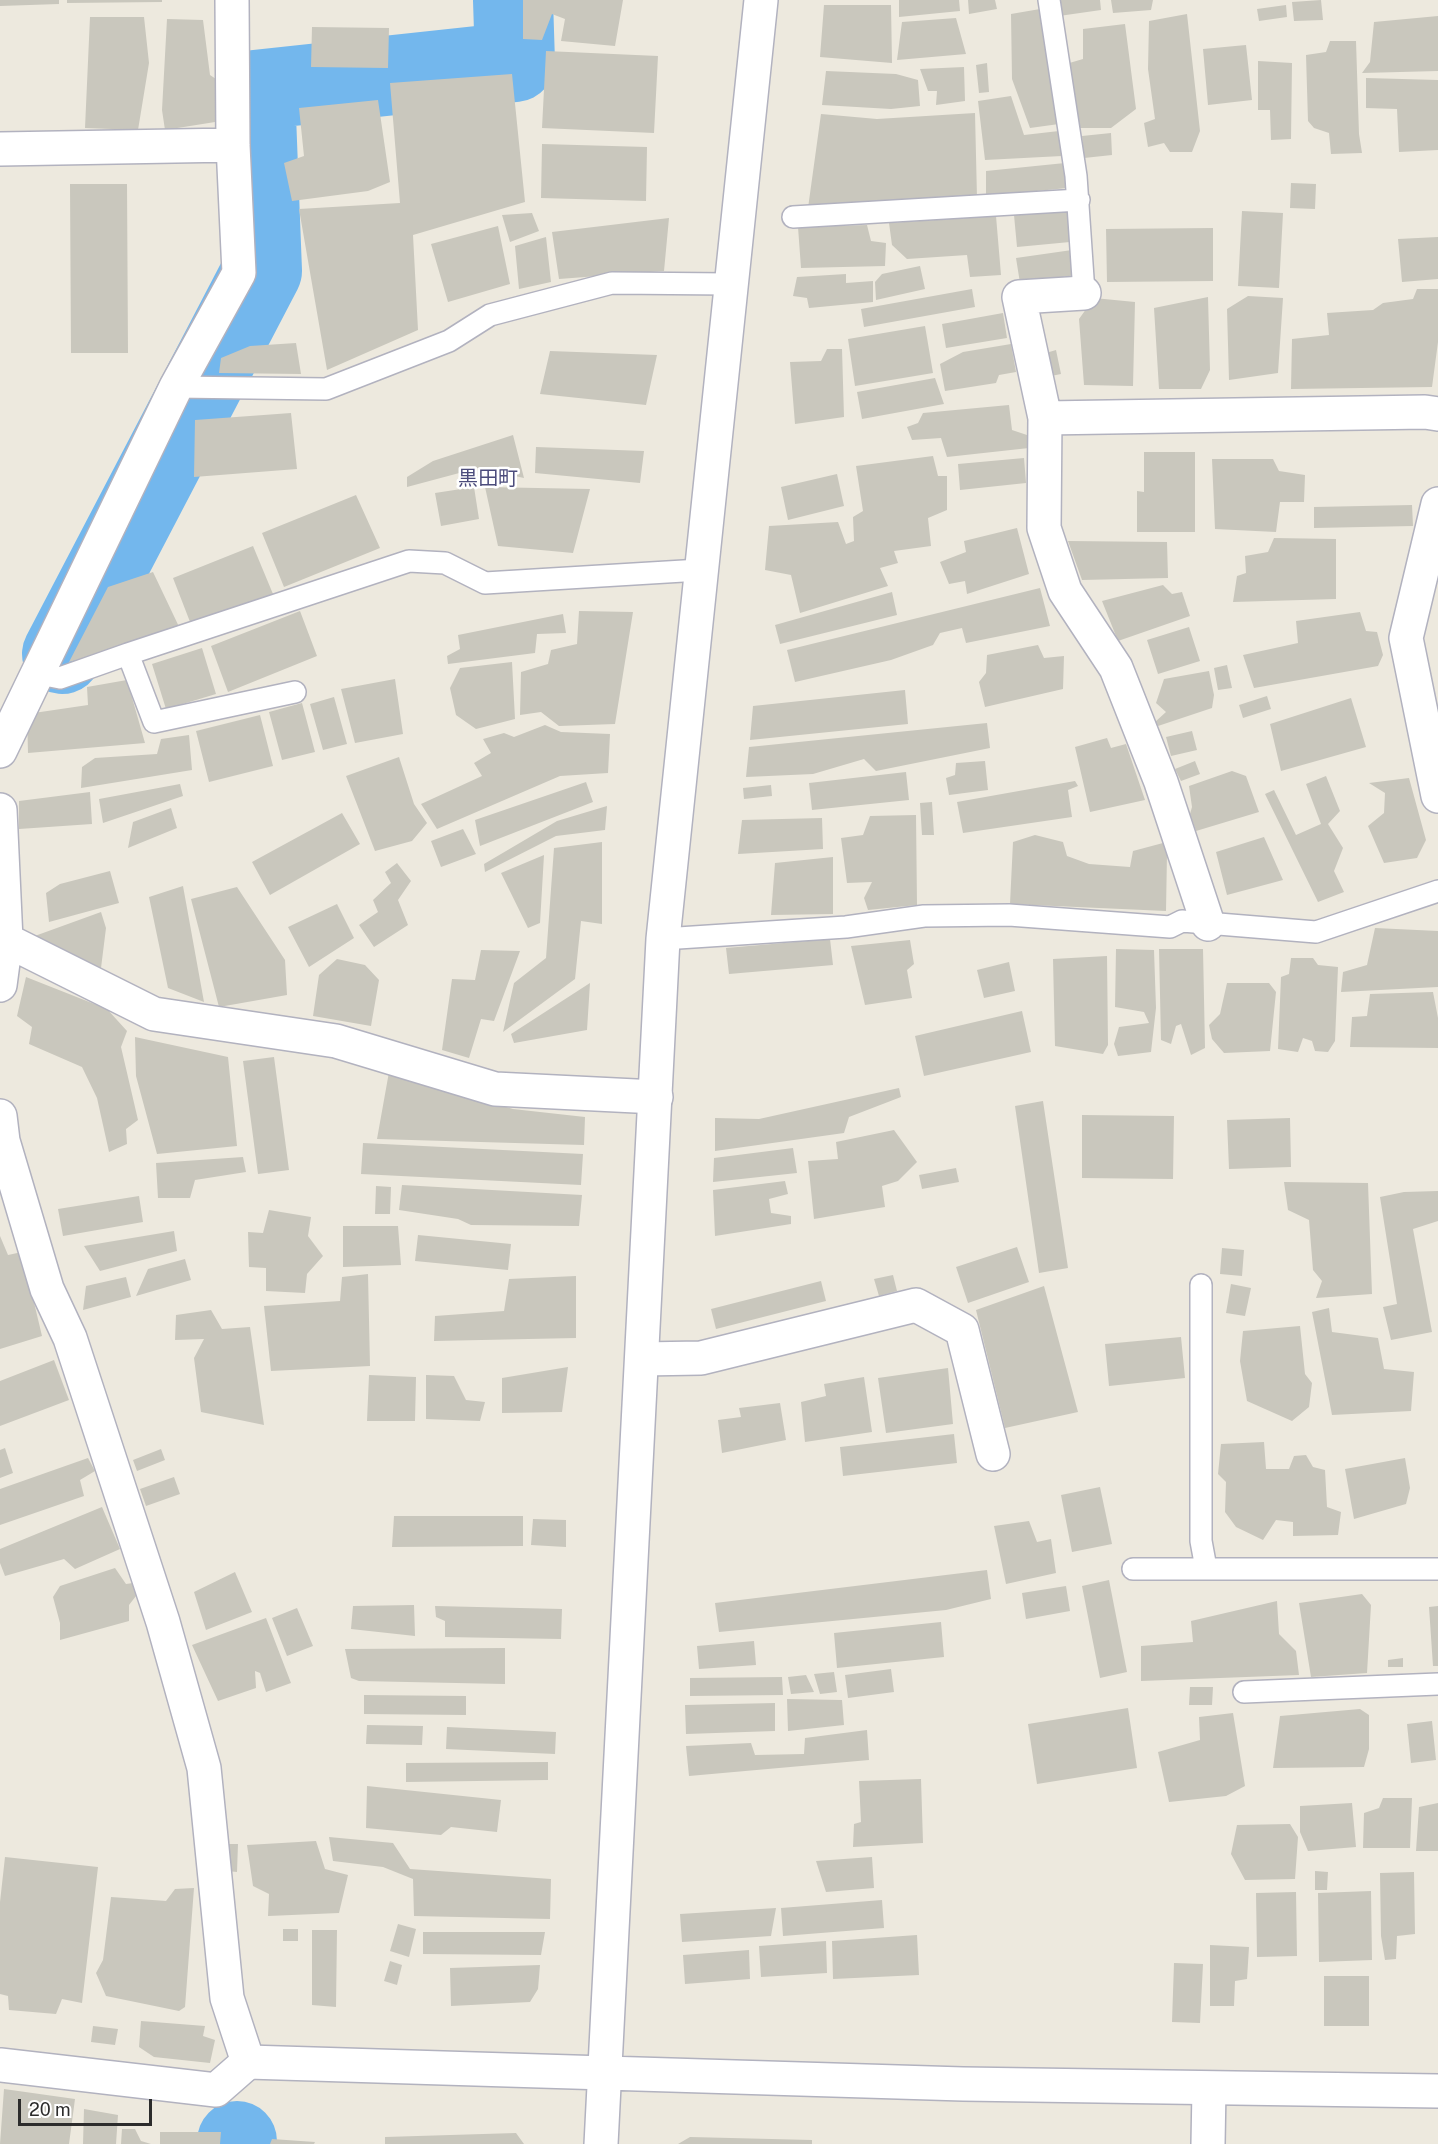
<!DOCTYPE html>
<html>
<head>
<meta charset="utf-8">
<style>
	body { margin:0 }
	#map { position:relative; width:1438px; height:2144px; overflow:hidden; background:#ede9de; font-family:"Public Sans",sans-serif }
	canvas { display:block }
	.scale { position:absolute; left:18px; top:2099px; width:134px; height:27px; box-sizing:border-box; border:3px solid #2c2c2c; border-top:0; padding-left:8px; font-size:18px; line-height:21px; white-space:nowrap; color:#2c2c2c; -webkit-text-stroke:4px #fff; paint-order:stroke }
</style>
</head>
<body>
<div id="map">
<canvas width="1438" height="2144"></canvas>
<div class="scale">20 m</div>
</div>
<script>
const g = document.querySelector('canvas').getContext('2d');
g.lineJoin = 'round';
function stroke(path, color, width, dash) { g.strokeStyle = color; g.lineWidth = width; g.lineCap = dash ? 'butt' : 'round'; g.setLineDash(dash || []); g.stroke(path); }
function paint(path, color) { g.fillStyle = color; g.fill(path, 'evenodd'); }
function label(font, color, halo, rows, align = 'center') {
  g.font = font + ' "Public Sans","Noto Sans JP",sans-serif'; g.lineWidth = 5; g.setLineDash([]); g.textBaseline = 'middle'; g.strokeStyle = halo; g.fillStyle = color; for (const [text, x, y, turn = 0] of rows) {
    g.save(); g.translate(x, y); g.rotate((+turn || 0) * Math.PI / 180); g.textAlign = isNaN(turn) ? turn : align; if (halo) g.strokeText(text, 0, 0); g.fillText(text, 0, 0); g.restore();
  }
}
stroke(new Path2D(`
	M62,654L262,271L255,90L515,62L513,0
	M237,2144V2141`), '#73b7ed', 80);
paint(new Path2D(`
	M0,0H59V4L0,6Z
	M67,0H162V2L67,3Z
	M523,0H623L615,46L561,41L565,19L552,14L542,40L523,39Z
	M899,0H959L960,11L899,17Z
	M968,0H995L997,9L969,14Z
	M1057,0H1100L1101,10L1059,16Z
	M1111,0H1153L1151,10L1113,13Z
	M1321,0L1323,20L1294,21L1292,2Z
	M824,5H891L892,63L820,57Z
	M1286,5L1287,17L1259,21L1257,9Z
	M1040,9L1059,124L1030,128L1012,79L1011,14Z
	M1187,14L1200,131L1192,152H1170L1164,143L1148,147L1144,123L1155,119L1148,69L1149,21Z
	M1438,16V71L1362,73L1370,62L1374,22Z
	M90,17H144L149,63L138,130L85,128Z
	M956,18L966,54L897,60L902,22Z
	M167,19L203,20L210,75L219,81L215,122L165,130L162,110Z
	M1125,24L1136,109L1111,128H1078L1066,64L1083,59V29Z
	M312,27L389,28L388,68L311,67Z
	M1330,41H1356L1359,134L1362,153L1331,154L1329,133L1314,128L1308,121L1306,55L1326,52Z
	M1246,45L1252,100L1208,105L1203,49Z
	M546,51L658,56L654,133L542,128Z
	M1258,61L1292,63L1291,139L1271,140L1270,110H1258Z
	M987,63L989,92L979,93L976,65Z
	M964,67L965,101L936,105L937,91H928L920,69Z
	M826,71L896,74L918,80L920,106L891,109L822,105Z
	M512,74L525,202L413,235L418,330L327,370L299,209L400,203L390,83Z
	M1366,78L1438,80V150L1399,152L1397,109L1366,108Z
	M1011,96L1024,135L1059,131L1062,156L985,160L978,101Z
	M378,100L390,182L368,191L292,201L284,163L304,156L299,108Z
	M975,113L977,198L808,208L821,114L877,119Z
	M1111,133L1112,155L1084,158L1082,136Z
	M542,144L647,147L646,201L541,198Z
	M1065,163L1067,188L986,196V171Z
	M1291,183L1316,184L1315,209L1290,208Z
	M70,184H127L128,353H71Z
	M1067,211L1070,242L1017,247L1014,215Z
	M1242,211L1283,213L1279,288L1238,286Z
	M532,213L539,231L510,242L502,215Z
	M996,216L1001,275L970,277L967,255L907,259L892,245L889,223Z
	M669,218L664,271L559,279L552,232Z
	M867,225L871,241L886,243L885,266L801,268L798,227Z
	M498,226L510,284L448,302L431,244Z
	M1213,228V281L1107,282L1106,229Z
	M546,237L551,282L519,289L515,246Z
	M1438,237V279L1402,282L1398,239Z
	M1072,250L1076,275L1020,283L1016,258Z
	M920,266L925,289L876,300L875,282L882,274Z
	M846,274V283L873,281V302L809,308L807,298L793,296L797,277Z
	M972,289L975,307L864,327L861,309Z
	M1417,289H1438V342L1432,387L1291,389L1292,339L1329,335L1327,313L1373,310L1383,303L1413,299Z
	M1248,296L1283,298L1278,373L1229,380L1227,309Z
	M1208,297L1210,370L1201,389H1159L1154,308Z
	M1094,298L1135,302L1133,386L1084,385L1079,319Z
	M1003,313L1007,338L946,348L942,324Z
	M925,326L933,373L855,386L848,339Z
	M296,343L301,374L219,373L221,358L250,346Z
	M1011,344L1016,372L999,375L996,383L945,391L940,364L963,352Z
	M827,349H842L844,417L795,424L790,362L821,361Z
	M1056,350L1061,374L1051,376L1046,353Z
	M550,351L657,355L646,405L540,394Z
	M935,378L944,404L862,419L857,392Z
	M1009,405L1012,430L1030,436L1029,448L947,457L941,438L912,440L907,427L918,423L923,413Z
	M291,413L297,469L194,477L195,420Z
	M513,435L524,478L478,468L407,487V477L433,461Z
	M536,447L644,451L640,483L535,473Z
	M1144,452H1195V532H1137V491L1144,492Z
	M933,456L938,476H947V510L928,518L931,546L894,551L898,563L880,568L888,586L800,613L791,575L765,570L769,526L838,522L846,544L854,541L853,517L863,511L856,466Z
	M1024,458L1026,483L960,490L958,464Z
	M1212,459H1273L1279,471L1305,475L1304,502H1280L1276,532L1215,529Z
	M837,474L844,506L788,520L781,487Z
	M474,487L479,519L441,526L435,493Z
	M485,487L590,489L573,553L498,546Z
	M356,495L380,548L284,587L262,533Z
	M1412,505L1413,526L1314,528V507Z
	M1017,528L1029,574L967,594L965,581L949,584L940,562L966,552L964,541Z
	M1274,538L1336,539V599L1233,602L1237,576L1246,573L1245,556L1268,552Z
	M1068,541L1167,542L1168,578L1082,580Z
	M253,546L273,594L192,627L173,578Z
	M153,572L182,633L69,662L108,587Z
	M1163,585L1172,594L1182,592L1190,616L1118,641L1102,601Z
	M1040,588L1050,626L966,643L962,628L940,633L933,645L891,660L795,682L787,650Z
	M892,592L897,615L780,644L775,625Z
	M300,611L317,656L228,692L211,646Z
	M579,611L633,612L615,724L559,726L541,712L520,715L521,672L548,664L551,650L577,644Z
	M1360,612L1366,631L1377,632L1383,655L1378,666L1254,688L1243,655L1298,643L1296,621Z
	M563,614L566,633L537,634L535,653L448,664L447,656L460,649L458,635Z
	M1189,627L1200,661L1158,674L1147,640Z
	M1038,645L1044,658L1064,656L1063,689L985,707L979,682L986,673L987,655Z
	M202,648L216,694L166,709L152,664Z
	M512,662L515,719L476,729L456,715L450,688L460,668Z
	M1227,665L1232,688L1218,690L1214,668Z
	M1209,671L1214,695L1212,708L1158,726L1155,722L1166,712L1156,703L1164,679Z
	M395,679L403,734L355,743L341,689Z
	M127,680L145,743L28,753L27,714L88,705L87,687Z
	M905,690L908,724L750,740L753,706Z
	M1267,696L1271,709L1243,718L1239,705Z
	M334,697L347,744L323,750L310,704Z
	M1351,698L1366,747L1281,771L1270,724Z
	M302,703L315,752L282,760L269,712Z
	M260,715L273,766L209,782L196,731Z
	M987,723L990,748L876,771L864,759L813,774L746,777L749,747Z
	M545,725L561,732L610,734L608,773L560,776L437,829L421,804L482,776L474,763L491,753L483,739L504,733L514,737Z
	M1192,731L1197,750L1171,756L1166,737Z
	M189,735L192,770L81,788L82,767L95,758L157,754L161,739Z
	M1107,738L1111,748L1126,744L1145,800L1090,812L1075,747Z
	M399,757L414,804L427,823L412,841L375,851L346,776Z
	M985,761L988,790L949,795L946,778L955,775L956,763Z
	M1195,761L1200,774L1181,781L1175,769Z
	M1232,771L1246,776L1259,812L1196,831L1190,814L1192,807L1189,786Z
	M906,772L909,800L812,810L809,783Z
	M1326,776L1340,811L1328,824L1343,848L1334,871L1344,892L1318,902L1265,794L1274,790L1296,835L1321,824L1306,784Z
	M1409,778L1426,840L1417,858L1384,863L1368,826L1384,813L1385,793L1369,783Z
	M1075,781L1078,786L1068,790L1072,817L963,833L957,802Z
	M586,782L593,802L480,846L475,820Z
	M180,784L183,796L103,823L99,799Z
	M771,785L772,796L744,799L743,788Z
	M90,792L92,824L19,829V801Z
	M932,802L934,835H922L920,803Z
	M607,806L605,830L556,836L485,872L484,864L557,821Z
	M171,808L177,828L128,848L133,822Z
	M342,813L360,844L270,895L252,862Z
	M916,815L917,905L868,910L864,898L872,882L847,883L841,838L863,835L870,816Z
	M822,818L823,849L738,854L742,820Z
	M463,829L476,854L441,867L431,841Z
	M1035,835L1063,842L1067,856L1089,864L1130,867L1133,851L1163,843L1167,854L1166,911L1010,904L1013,842Z
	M1264,837L1283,880L1227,895L1216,852Z
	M602,842V924L581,921L575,979L503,1032L514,983L546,958L554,848Z
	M544,855L540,923L528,928L501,873Z
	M833,857V914L771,915L775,863Z
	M397,863L411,881L398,900L408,925L374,947L359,925L378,912L373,900L391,883L385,872Z
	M110,871L119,903L49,922L46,893L60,884Z
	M183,886L204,1002L168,988L149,897Z
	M237,887L285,960L287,995L219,1007L191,899Z
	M337,904L354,938L309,967L288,927Z
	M101,912L106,928L101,968L32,937Z
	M1375,928L1438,931V987L1341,992L1343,972L1367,965Z
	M830,939L833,965L729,974L726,948Z
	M910,940L914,964L907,970L912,998L865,1005L851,946Z
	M1116,949L1154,950L1156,1008L1151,1052L1118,1056L1114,1044L1119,1027L1149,1023L1144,1012L1115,1007Z
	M1159,949H1203L1205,1048L1191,1055L1181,1024L1176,1026L1171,1044L1161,1040Z
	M481,950L520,951L494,1021L481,1019L469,1058L442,1050L452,979L475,980Z
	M1107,956L1108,1045L1103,1054L1055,1046L1053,959Z
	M1291,958H1313L1318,965L1338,967L1335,1041L1328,1052L1315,1051L1312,1041L1303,1038L1298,1052L1278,1049L1281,977L1289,974Z
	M337,959L365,965L379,980L371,1026L313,1016L319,975Z
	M1009,962L1015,991L984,998L977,970Z
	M26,977L107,1009L127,1031L121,1047L138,1120L126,1129L127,1144L109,1152L97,1098L82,1067L29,1044L32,1027L17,1016Z
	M590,983L587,1030L514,1043L511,1034Z
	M1227,983H1269L1276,992L1270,1051L1224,1053L1212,1039L1209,1025L1220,1014Z
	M1433,992L1438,1018V1048L1350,1047L1352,1017L1367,1016L1370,994Z
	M1022,1011L1031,1052L924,1076L915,1036Z
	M135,1037L228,1057L237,1146L157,1154L136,1076Z
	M274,1057L289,1170L258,1174L243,1061Z
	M389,1072L513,1109L585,1117L584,1145L377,1139Z
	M899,1088L901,1097L849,1117L844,1133L715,1151V1118L759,1119Z
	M1043,1101L1068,1268L1039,1273L1015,1106Z
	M1082,1115L1174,1116L1173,1179L1082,1178Z
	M1290,1118L1291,1167L1229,1169L1227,1120Z
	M894,1130L917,1162L898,1181L882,1186L885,1207L814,1219L808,1161L838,1159L836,1142Z
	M363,1143L583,1154L581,1185L361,1174Z
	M793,1148L797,1173L713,1182L714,1158Z
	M243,1157L246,1172L195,1180L190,1198H158L156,1163Z
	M956,1168L959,1182L922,1189L919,1175Z
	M785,1181L788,1194L769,1199L771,1213L791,1216V1224L715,1236L713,1190Z
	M1284,1182L1368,1183L1372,1294L1316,1298L1322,1281L1313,1270L1309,1220L1288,1210Z
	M402,1185L582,1195L579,1226L471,1225L458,1219L399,1210Z
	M376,1186L391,1187L390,1214H375Z
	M1438,1191V1221L1413,1229L1432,1332L1391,1340L1383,1307L1397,1304L1380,1197L1404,1192Z
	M139,1196L143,1222L63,1236L58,1209Z
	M269,1210L311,1217L308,1236L323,1256L307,1274L305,1293L266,1291V1268L249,1267L248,1232L263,1233Z
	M343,1226H398L401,1265L343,1267Z
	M174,1231L177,1251L100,1271L84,1246Z
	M418,1235L511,1244L508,1270L415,1261Z
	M0,1236L8,1255L22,1252L42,1336L0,1349Z
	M1017,1247L1029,1282L968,1303L956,1267Z
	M1222,1248L1244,1250L1242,1276L1220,1274Z
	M185,1259L191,1280L136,1296L148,1269Z
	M368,1274L370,1366L271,1371L264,1306L340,1301L342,1277Z
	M893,1275L897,1291L879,1296L874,1279Z
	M576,1276V1338L434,1341L435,1316L504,1311L509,1279Z
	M126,1277L131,1297L83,1310L86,1286Z
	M821,1281L826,1301L716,1329L711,1309Z
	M1231,1284L1251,1288L1245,1316L1226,1313Z
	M1044,1286L1078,1412L1005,1428L976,1310Z
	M1329,1308L1332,1332L1378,1338L1384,1369L1414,1372L1411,1411L1332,1415L1312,1312Z
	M211,1310L222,1329L250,1327L264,1425L201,1412L194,1358L204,1339L175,1340L176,1315Z
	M1300,1326L1305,1374L1312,1383L1309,1407L1292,1421L1247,1401L1240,1361L1243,1331Z
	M1181,1337L1185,1378L1109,1386L1105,1344Z
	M54,1360L69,1400L0,1426V1381Z
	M568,1367L562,1412L502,1413V1378Z
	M948,1368L953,1424L886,1433L878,1378Z
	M369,1375L416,1377L415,1421H367Z
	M426,1375L454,1376L466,1400L485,1402L480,1421L426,1419Z
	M864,1377L872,1432L805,1442L801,1402L826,1396L824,1384Z
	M780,1403L786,1440L722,1453L718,1420L741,1417L739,1408Z
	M954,1434L957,1463L843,1476L840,1447Z
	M1264,1442L1266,1469H1289L1294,1456L1306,1455L1313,1467L1325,1470L1327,1507L1341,1512L1338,1535L1293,1536V1522L1276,1520L1263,1540L1236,1527L1225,1512L1226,1482L1218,1474L1221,1444Z
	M5,1448L13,1473L0,1478V1450Z
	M161,1449L165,1460L137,1471L133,1460Z
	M88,1458L95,1471L80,1480L84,1496L0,1525V1489Z
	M1405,1458L1410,1488L1406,1504L1354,1519L1345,1469Z
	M174,1477L180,1494L146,1506L140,1489Z
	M1100,1487L1112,1544L1072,1552L1061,1495Z
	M102,1507L120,1549L75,1569L64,1559L5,1576L0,1563V1549Z
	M394,1516H523V1546L392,1547Z
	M533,1519L566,1520V1547L531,1545Z
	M1029,1521L1037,1542L1051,1539L1056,1573L1006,1584L994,1526Z
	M115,1568L126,1584L133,1583L136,1596L129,1605V1621L60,1640V1623L53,1597L60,1586Z
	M987,1570L991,1599L946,1610L719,1632L715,1603Z
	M235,1572L252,1612L206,1630L194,1592Z
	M1109,1580L1127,1672L1100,1678L1082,1586Z
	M1066,1586L1070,1611L1026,1619L1022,1593Z
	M1362,1594L1371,1605L1367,1673L1311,1677L1299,1603Z
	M1277,1601L1279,1634L1296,1651L1299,1675L1141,1681V1646L1193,1642L1191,1621Z
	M414,1605L415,1636L351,1629L353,1606Z
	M435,1606L562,1609L561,1639L445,1637V1621L436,1617Z
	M1438,1606V1666H1433L1429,1607Z
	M297,1608L313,1646L287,1656L272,1618Z
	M266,1618L291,1683L266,1692L260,1673L255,1671L256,1688L218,1701L192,1645Z
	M941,1622L944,1657L837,1668L834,1633Z
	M754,1641L756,1665L699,1669L697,1646Z
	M505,1648V1684L359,1681L351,1678L345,1649Z
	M1403,1658V1667H1388V1660Z
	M891,1669L894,1692L848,1698L845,1675Z
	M834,1672L837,1692L820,1694L814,1674Z
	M806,1675L814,1692L791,1694L788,1677Z
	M782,1677L783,1695L690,1696V1678Z
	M1190,1687H1213L1212,1705H1189Z
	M364,1695L466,1696V1715L364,1714Z
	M787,1699L842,1700L844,1725L788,1731Z
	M775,1703V1731L686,1734L685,1705Z
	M1128,1708L1137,1768L1037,1784L1028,1724Z
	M1360,1709L1369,1715V1749L1364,1767L1273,1768L1280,1716Z
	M1233,1713L1245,1786L1226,1796L1169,1802L1158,1752L1200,1740L1199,1717Z
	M1432,1721L1436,1760L1411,1763L1407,1724Z
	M367,1725L423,1726L422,1745L366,1744Z
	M447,1727L556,1732L555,1754L446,1749Z
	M867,1730L869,1760L689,1776L686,1746L751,1743L755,1755L804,1754L805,1738Z
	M548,1762V1780L406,1782V1763Z
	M921,1779L923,1843L853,1847L854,1824L861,1822L859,1781Z
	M367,1786L501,1800L497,1832L451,1827L441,1835L366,1828Z
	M1383,1798H1412L1410,1848H1363L1364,1813L1379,1808Z
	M1352,1803L1356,1847L1308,1851L1300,1832V1806Z
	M1438,1803V1851H1416L1419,1807Z
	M1290,1824L1298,1837L1295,1879L1245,1880L1231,1854L1237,1825Z
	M329,1837L393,1843L410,1869L551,1879L550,1919L414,1916L413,1879L383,1867L333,1861Z
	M316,1841L325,1869L348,1875L339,1913L268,1916L269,1894L253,1886L247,1845Z
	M229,1844H238L237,1872L227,1871Z
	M5,1857L98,1867L82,2003L62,1999L56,2014L9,2010L8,1996L0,1994V1902Z
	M872,1857L874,1888L826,1892L816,1861Z
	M1315,1871L1328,1872L1327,1890H1315Z
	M1414,1872L1415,1934L1397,1936L1396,1959L1385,1960L1381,1936L1380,1873Z
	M194,1888L185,2007L179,2011L106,1996L96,1973L103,1960L111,1897L166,1901L175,1889Z
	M1371,1891L1372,1960L1319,1962L1318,1893Z
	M1296,1892L1297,1956L1257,1957L1256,1893Z
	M882,1900L884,1928L783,1936L781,1908Z
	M776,1908L771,1936L682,1942L680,1914Z
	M398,1924L416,1929L409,1957L390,1951Z
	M283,1929H298V1941H283Z
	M312,1930H337L336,2007L312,2005Z
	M423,1932H545L541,1955L423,1954Z
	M917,1935L919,1975L833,1979L832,1941Z
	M826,1941L827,1973L761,1977L759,1946Z
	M1210,1945L1249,1947L1247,1979L1235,1981L1234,2006H1210Z
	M749,1950L750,1979L685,1984L683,1955Z
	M390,1961L402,1965L397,1985L384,1981Z
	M1174,1963L1203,1964L1200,2023L1172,2022Z
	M540,1965L538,1989L530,2002L451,2006L450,1968Z
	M1324,1976H1369V2026H1324Z
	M141,2021L205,2026L203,2036L215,2040L210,2063L154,2057L139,2047Z
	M93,2026L118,2029L115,2045L91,2042Z
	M4,2089L75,2099L69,2144H0Z
	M84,2109L118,2115L116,2144H83Z
	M122,2129H135L141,2141L151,2144H121Z
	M160,2132H221L220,2144H160Z
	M516,2133L524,2144H385V2137Z
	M690,2137L812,2140V2144H678Z
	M272,2139L315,2142L314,2144H270Z`), '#c9c7bd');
const service = new Path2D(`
	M1049,0L1076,176L1084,293
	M793,217L1079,200
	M176,387L326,389L449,341L490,315L612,283L730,284
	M128,654L409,561L445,563L485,583L700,570
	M40,674L60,678L128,654L154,722L295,692
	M663,939L846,927L924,916L1009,915L1170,927L1182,921L1316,932L1438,891
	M1201,1285V1541L1206,1568
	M1133,1569H1438
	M1244,1692L1438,1684`);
const minor = new Path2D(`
	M0,149L233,145
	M1084,293L1019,297L1045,418L1044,528L1065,591L1116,668L1161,782L1208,924
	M1045,418L1425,412L1438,414
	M1438,504L1406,638L1438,796
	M0,751L176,387L239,273L233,145L232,0
	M0,810L6,940L0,985
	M0,937L154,1014L336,1041L495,1089L656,1097
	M0,1116L3,1141L47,1289L70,1338L163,1622L204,1768L227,1998L248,2062L216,2090L0,2065
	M642,1359L701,1358L916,1305L962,1330L993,1454
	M1208,2144L1209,2089`);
const tertiary = new Path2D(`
	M248,2062L963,2084L1438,2091
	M601,2144L663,939L761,0`);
stroke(service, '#b2b2bf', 24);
stroke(minor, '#b2b2bf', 36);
stroke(tertiary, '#b2b2bf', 36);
stroke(service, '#fff', 21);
stroke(minor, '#fff', 33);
stroke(tertiary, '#fff', 33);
label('20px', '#4c4c7c', '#fff', [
	["黒田町",488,479]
]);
</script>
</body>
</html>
